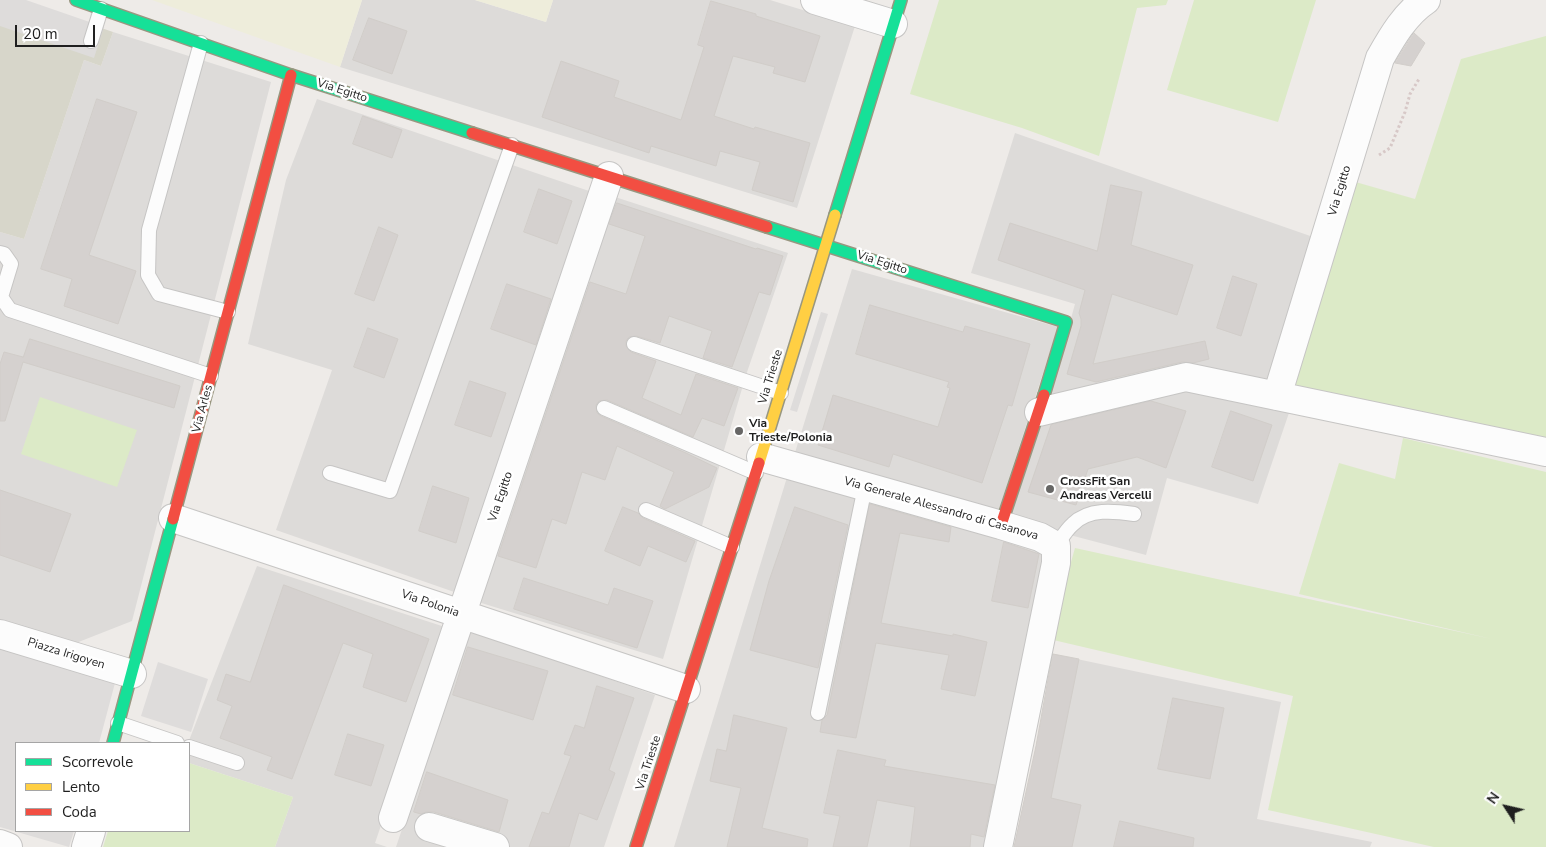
<!DOCTYPE html>
<html>
<head>
<meta charset="utf-8">
<style>
	body { margin:0 }
	#map { position:relative; width:1546px; height:847px; overflow:hidden; background:#eeebe8; font-family:"Nunito Sans",sans-serif }
	canvas { display:block }
	.legend { position:absolute; left:15px; top:742px; width:175px; height:90px; box-sizing:border-box; background:#fff; border:1px solid #a5a5a5; margin:0; padding:6px 9px; list-style:none; font-size:15px; color:#1f1f1f }
	.legend li { display:flex; align-items:center; gap:10px; height:25px }
	.legend b { width:25px; border:1px solid #a5a5a5 }
	.north { position:absolute; left:1481px; top:782px; width:50px; height:50px; -webkit-text-stroke:4px #fff; paint-order:stroke; rotate:305deg; font-size:14px; font-weight:700; line-height:20px; text-align:center; color:#1f1f1f }
	.north::after { content:''; display:block; margin:auto; width:18px; height:22px; background:#1f1f1f; clip-path:polygon(50% 0,100% 100%,50% 72%,0 100%) }
	.scale { position:absolute; left:15px; top:25px; width:80px; height:22px; box-sizing:border-box; border:2px solid #1f1f1f; border-top:0; padding-left:6px; font-size:15px; line-height:18px; white-space:nowrap; color:#1f1f1f; -webkit-text-stroke:4px #fff; paint-order:stroke }
</style>
</head>
<body>
<div id="map">
<canvas width="1546" height="847"></canvas>
<ul class="legend">
<li><b style="height:6px;background:#16e098"></b>Scorrevole</li>
<li><b style="height:6px;background:#ffcf43"></b>Lento</li>
<li><b style="height:6px;background:#f24e42"></b>Coda</li>
</ul>
<div class="north">N</div>
<div class="scale">20 m</div>
</div>
<script>
const g = document.querySelector('canvas').getContext('2d');
g.lineJoin = 'round';
function paint(path, color) { g.fillStyle = color; g.fill(path, 'evenodd'); }
function stroke(path, color, width, dash) { g.strokeStyle = color; g.lineWidth = width; g.lineCap = dash ? 'butt' : 'round'; g.setLineDash(dash || []); g.stroke(path); }
function label(font, color, halo, rows, align = 'center') {
  g.font = font + ' "Nunito Sans",sans-serif'; g.lineWidth = 5; g.setLineDash([]); g.textBaseline = 'middle'; g.strokeStyle = halo; g.fillStyle = color; for (const [text, x, y, turn = 0] of rows) {
    g.save(); g.translate(x, y); g.rotate((+turn || 0) * Math.PI / 180); g.textAlign = isNaN(turn) ? turn : align; if (halo) g.strokeText(text, 0, 0); g.fillText(text, 0, 0); g.restore();
  }
}
paint(new Path2D(`
	M362,0H475L546,22L553,0H770L855,26L797,208L340,67Z
	M113,32L271,82L132,621L76,643L0,619V232L24,239L84,60L101,66Z
	M317,99L595,193L460,594L276,530L332,370L248,344L286,180Z
	M1015,133L1316,238L1273,385L1049,398L1075,304L971,273Z
	M615,197L788,253L746,375L663,659L475,601Z
	M852,269L1058,327L997,515L793,459Z
	M1187,383L1292,404L1258,504L1167,478L1146,555L1009,519L1041,417Z
	M788,474L1047,546L986,847H674Z
	M257,566L448,628L375,843L387,847H275L293,797L189,763L188,743Z
	M469,630L655,695L604,847H396Z
	M1053,654L1281,702L1257,819L1372,842L1370,847H1014L1032,767Z`), '#dddbd9');
paint(new Path2D(`
	M0,0H20L113,32L101,66L84,60L24,239L0,232Z`), '#d7d6ca');
paint(new Path2D(`
	M152,0H362L340,67Z
	M475,0H553L546,22Z`), '#eeeddb');
paint(new Path2D(`
	M939,0H1168L1166,5L1137,8L1099,156L1022,128L910,94Z
	M1194,0H1316L1278,122L1167,90Z
	M1546,36V446L1290,388L1352,181L1415,199L1461,59Z
	M40,397L137,430L117,487L21,454Z
	M1403,438L1546,472V847H1434L1268,810L1293,696L1049,639L1075,548L1492,639L1299,594L1339,463L1395,479Z
	M189,763L293,797L275,847H103L108,831H189Z`), '#dceac7');
paint(new Path2D(`
	M0,0H26L104,27L94,58L0,26Z
	M821,312L828,314L797,412L790,410Z
	M0,646L115,683L99,743H16V831H74L69,847L0,827Z
	M158,662L208,679L191,732L141,716Z`), '#dedcdb');
const building = new Path2D(`
	M711,1L756,14V16L820,36L805,82L773,73L775,67L733,56L714,116L754,129L755,127L810,143L793,202L752,190L760,162L720,151L716,166L651,146L649,153L542,117L561,61L619,81L614,97L681,120L704,47L698,45Z
	M369,18L407,31L392,74L353,60Z
	M1414,33L1425,43L1411,66L1395,63Z
	M97,99L137,112L89,255L136,271L118,324L64,306L72,279L41,269Z
	M363,116L402,130L392,158L353,144Z
	M1111,185L1142,192L1131,245L1193,265L1177,315L1112,294L1093,364L1205,341L1209,359L1193,363L1182,362L1096,382L1067,374L1081,326V319L1079,313L1085,290L998,260L1010,223L1097,251Z
	M539,189L572,201L557,244L524,232Z
	M617,203L756,249L757,248L783,256L770,295L759,292L732,367L703,358L712,331L669,316L660,343L636,336L629,337L626,341V346L631,352L656,361L642,398L681,415L696,374L738,388L724,426L702,418L693,437L607,400L599,401L596,405L597,413L601,416L686,453L717,468L709,487L665,509L660,506L674,472L617,446L605,480L582,472L566,524L552,519L536,568L498,556L590,282L626,294L645,236L609,224Z
	M379,227L398,235L374,301L355,294Z
	M1233,276L1257,284L1241,336L1217,328Z
	M507,284L551,299L536,345L491,329Z
	M870,305L963,332L965,326L1030,344L1012,406L1008,405L982,483L893,454L889,467L818,445L833,395L938,427L950,388L947,387L949,382L856,354Z
	M368,328L398,339L384,378L354,367Z
	M30,339L180,386L174,408L23,362L5,421H0V364L4,352L23,357Z
	M470,381L506,393L491,437L455,425Z
	M1151,401L1186,411L1166,468L1137,457L1088,469L1076,505L1028,492L1051,425Z
	M1231,411L1272,425L1253,481L1212,467Z
	M433,486L469,498L456,543L419,531Z
	M0,490L71,514L50,572L0,555Z
	M870,504L951,527L949,542L900,533L881,623L953,636V634L987,642L975,696L941,689L949,655L876,643L856,738L820,732L822,720L827,715Z
	M623,507L638,513L643,518L695,541L686,562L648,546L640,566L605,551Z
	M795,507L848,525L818,668L750,650L769,581Z
	M1004,542L1039,554L1028,608L992,601Z
	M524,578L608,605L614,588L653,601L637,648L514,609Z
	M284,585L429,639L406,702L363,687L373,654L343,643L292,779L267,770L272,757L220,738L232,706L217,700L226,674L250,682Z
	M468,647L548,671L533,720L453,695Z
	M1053,654L1079,659L1051,798L1081,805L1072,847H1014L1036,746Z
	M597,686L634,698L609,770L615,773L597,820L579,813L569,847H529L542,812L549,814L571,756L564,754L575,725L584,728Z
	M1173,698L1224,708L1210,779L1158,769Z
	M734,715L787,728L762,828L808,839L807,847H727L741,788L710,781L717,749L726,751Z
	M348,734L384,745L371,786L335,775Z
	M838,750L886,760L884,766L995,785L984,837L971,834L970,847H910L915,807L877,800L867,847H833L840,816L824,813Z
	M427,772L508,800L499,832L434,812H426L421,814L414,812Z
	M1120,821L1194,838L1193,847H1114Z`);
paint(building, '#d5d1cf');
stroke(building, '#d1cdc9', 1);
const lane = new Path2D(`
	M91,41L101,9
	M201,43L149,230L148,275L159,294L228,312
	M0,253L4,254L11,264L1,297L10,310L211,376
	M634,344L781,393
	M604,408L756,473
	M330,473L390,491L512,145
	M646,510L732,547
	M1056,546C1061,539 1066,530 1073,524C1089,508 1114,511 1134,514
	M818,713L865,487
	M118,723L177,743
	M189,747L237,763`);
const street = new Path2D(`
	M815,0L893,24
	M1277,396L1380,58C1392,37 1405,14 1426,0
	M1039,412L1186,377L1546,452
	M761,457L1001,525L1040,537L1056,546V563L998,847
	M173,518L686,689
	M0,634L132,674
	M393,818L609,176
	M429,827L495,847
	M0,844L8,847
	M86,847L91,831`);
const fast = new Path2D(`
	M76,0L291,75L472,133
	M835,215L901,0
	M767,227L1066,322L1044,395
	M113,743L173,519`);
const slow = new Path2D(`
	M759,463L835,215`);
const jam = new Path2D(`
	M472,133L767,227
	M173,519L291,75
	M1001,525L1044,395
	M636,847L759,463`);
stroke(lane, '#c6c5c4', 16);
stroke(street, '#c6c5c4', 30);
stroke(fast, '#989780', 14);
stroke(slow, '#989780', 14);
stroke(jam, '#989780', 14);
stroke(new Path2D(`
	M1379,155L1390,148L1405,112L1410,94L1419,79`), '#d7c8c7', 3, [2.5, 2.5]);
stroke(lane, '#fcfcfc', 14);
stroke(street, '#fcfcfc', 28);
stroke(fast, '#16e098', 11);
stroke(slow, '#ffcf43', 11);
stroke(jam, '#f24e42', 11);
for (const [x, y, r, color] of [
	[739,431,5,"#676665"],
	[1050,489,5,"#676665"]
]) { const dot = new Path2D(); dot.arc(x, y, r, 0, 2 * Math.PI); g.fillStyle = color; g.fill(dot); stroke(dot, '#fff', 2); }
label('12px', '#1f1f1f', '#fff', [
	["Via Egitto",342,91,18],
	["Via Egitto",1340,191,-73],
	["Via Egitto",882,263,18],
	["Via Trieste",771,377,-73],
	["Via Arles",203,409,-75],
	["Via Egitto",501,497,-71],
	["Via Generale Alessandro di Casanova",941,509,16],
	["Via Polonia",430,604,19],
	["Piazza Irigoyen",66,654,17],
	["Via Trieste",649,763,-72]
]);
label('bold 12px', '#1f1f1f', '#fff', [
	["Via",749,424],
	["Trieste/Polonia",749,438],
	["CrossFit San",1060,482],
	["Andreas Vercelli",1060,496]
], 'left');
</script>
</body>
</html>
